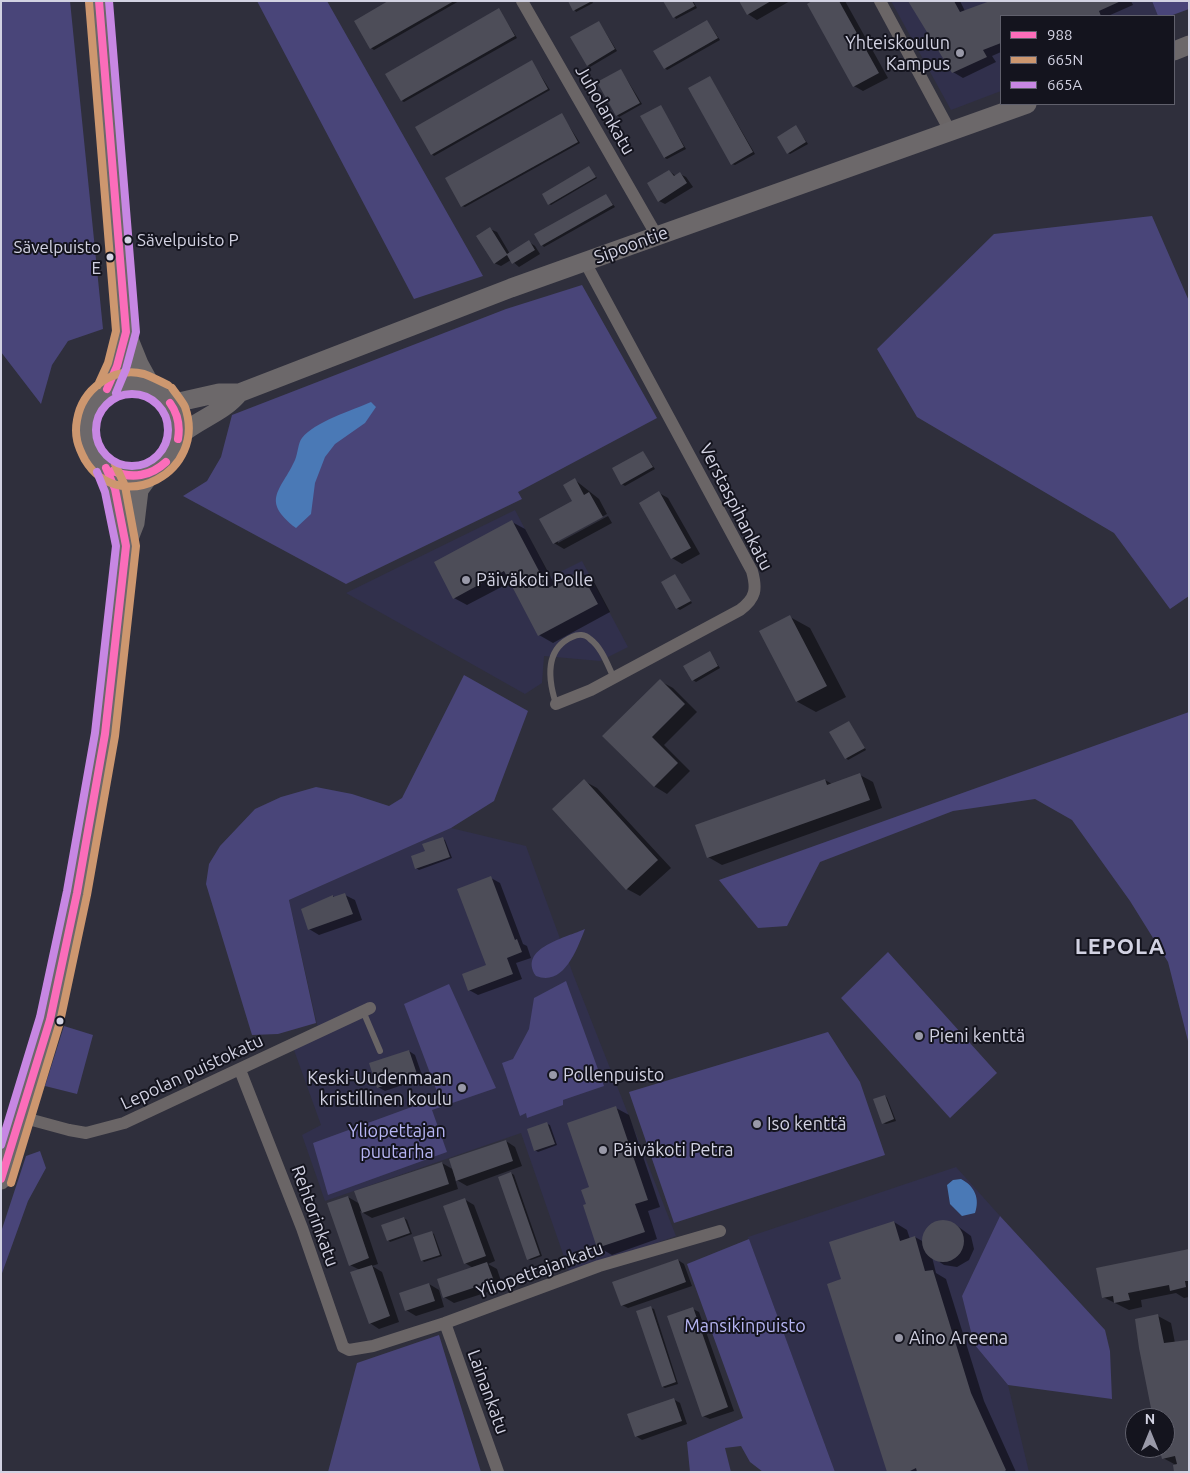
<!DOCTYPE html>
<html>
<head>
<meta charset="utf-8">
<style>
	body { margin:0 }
	#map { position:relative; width:1190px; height:1473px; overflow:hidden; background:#2f2f3c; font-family:Ubuntu,sans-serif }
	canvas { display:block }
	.frame { position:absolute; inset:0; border:2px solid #d2d2e2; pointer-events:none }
	.legend { position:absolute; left:1000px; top:15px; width:175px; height:90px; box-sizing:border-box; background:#14141e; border:1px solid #60606c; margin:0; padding:6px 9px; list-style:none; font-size:15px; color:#d2d2e2 }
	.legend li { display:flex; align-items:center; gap:10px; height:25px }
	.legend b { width:25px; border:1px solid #60606c }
	.north { position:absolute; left:1125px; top:1408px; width:50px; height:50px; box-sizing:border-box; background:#14141e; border:1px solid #60606c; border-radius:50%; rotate:0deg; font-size:14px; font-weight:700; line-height:20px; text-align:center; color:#d2d2e2 }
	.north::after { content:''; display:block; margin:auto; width:18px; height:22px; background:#9999a8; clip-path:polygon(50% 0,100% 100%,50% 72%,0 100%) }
</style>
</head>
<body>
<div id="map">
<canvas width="1190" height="1473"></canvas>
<div class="frame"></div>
<ul class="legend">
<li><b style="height:6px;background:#fb6dba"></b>988</li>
<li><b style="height:6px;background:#cd976f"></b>665N</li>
<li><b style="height:6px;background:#c787e3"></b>665A</li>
</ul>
<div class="north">N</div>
</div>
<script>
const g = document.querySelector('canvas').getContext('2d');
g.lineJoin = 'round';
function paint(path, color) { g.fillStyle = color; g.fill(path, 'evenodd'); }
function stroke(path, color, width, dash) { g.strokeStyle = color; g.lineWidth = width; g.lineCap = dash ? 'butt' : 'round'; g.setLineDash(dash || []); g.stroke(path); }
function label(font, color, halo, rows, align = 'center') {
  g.font = font + ' Ubuntu,sans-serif'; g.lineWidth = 4; g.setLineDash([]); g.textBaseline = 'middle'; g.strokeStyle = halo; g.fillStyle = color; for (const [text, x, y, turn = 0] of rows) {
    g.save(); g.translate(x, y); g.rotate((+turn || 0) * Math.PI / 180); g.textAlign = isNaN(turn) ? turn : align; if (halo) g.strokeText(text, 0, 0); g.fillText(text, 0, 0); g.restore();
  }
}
paint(new Path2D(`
	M891,1H1152L1158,16H1001V91L951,110Z
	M515,510L550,577L582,561L628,647L600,661L544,656L542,683L525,694L346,593Z
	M451,828L526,846L573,974L676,1236L570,1274L521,1133L325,1201L302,1135L321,1125L294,1050L319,1033L289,900Z
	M956,1167L1000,1216L962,1296L974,1344L1008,1385L1029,1472H835L748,1237Z`), '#31304c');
paint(new Path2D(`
	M1,1H70L103,329L68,341L52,365L41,404L1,352Z
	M257,1H327L483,276L414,299Z
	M1152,1H1189V9L1170,16H1158Z
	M1152,216L1189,301V596L1170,609L1114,533L917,417L877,349L994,234Z
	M582,285L657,418L518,492L522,499L346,584L183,496L207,481L221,457L232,415L506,309Z
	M464,675L528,711L494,801L451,828L289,900L316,1023L278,1034L252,1035L206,884L209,864L220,846L255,809L281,797L316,787L352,794L389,806L402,798Z
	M1189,712V1045L1168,962L1130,901L1072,820L1035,799L953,811L820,862L787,926L758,928L719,880Z
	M585,929C577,949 564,987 536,976C517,948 568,937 585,929Z
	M888,952L997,1073L950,1118L841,998Z
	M566,981L604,1086L563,1100V1105L527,1118L526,1113L520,1116L502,1063L513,1059L529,1029L534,998Z
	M449,984L496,1088L432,1110L447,1152L328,1195L313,1143L439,1097L404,1004Z
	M64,1026L93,1035L77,1094L45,1086Z
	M828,1032L860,1082L885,1155L674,1223L629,1092Z
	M40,1151L46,1168L28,1201L1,1276V1232L26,1156Z
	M1000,1216L1105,1330L1110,1351L1112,1399L1008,1385L974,1344L962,1296Z
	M749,1239L835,1472H763L750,1462L741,1446L725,1448L731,1472H690L687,1442L743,1418L687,1264Z
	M439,1335L481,1472H328L357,1363Z`), '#494579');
paint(new Path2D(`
	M371,402L376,407L365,423L335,444L325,457L315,483L311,514L296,528C260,500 281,491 295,460C298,453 298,443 302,438C314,422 353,410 371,402Z
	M961,1179C975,1186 980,1199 975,1213L962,1216L950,1204L947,1185L953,1180Z`), '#4a79b6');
paint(new Path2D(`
	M391,1H459L374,50L371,48Z
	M569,1H592L593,3L576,12Z
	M665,1H693L697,8L676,19Z
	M740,1H790L757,20L748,14Z
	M815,1H845L888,78L863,91L854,86Z
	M910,1H960L965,11L994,1H1131L1133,5L1108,16H1001V52L992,56L996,62L963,78L953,72Z
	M499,10L517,38L404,102L402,101Z
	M707,21L720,40L667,70L665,68Z
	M599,22L617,51L590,67L588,65Z
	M532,62L550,90L434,156L432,154Z
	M621,70L642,104L619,117L617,115Z
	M710,77L755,154L735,165L732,164Z
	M660,106L686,149L667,159L665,158Z
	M562,115L580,143L465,207L462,206Z
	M796,127L808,144L790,154L788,153Z
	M589,168L597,178L551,205L549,204Z
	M669,171L676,176L680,174L686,177L693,187L665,204L659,201Z
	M606,195L615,207L544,247L542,245Z
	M490,229L497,232L510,254L529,242L535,246L540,254L519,267L511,260L501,266L494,263Z
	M643,452L655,469L625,486L622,484Z
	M575,480L599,499L607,514L558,541V543L608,516L612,523L564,549L554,543L541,519L574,501Z
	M659,493L668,498L700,554L682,564L672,558Z
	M512,522L525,529L555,585L580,572L593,580L610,612L553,643L539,635L511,582L467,605L454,598Z
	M675,576L692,603L680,610L677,608Z
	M790,617L810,628L846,697L816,712L796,701Z
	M710,653L720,668L696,682L693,680Z
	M660,681L673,688L697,712L664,745L690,771L667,794L654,786L604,736Z
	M849,722L866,750L848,760L846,758Z
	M860,775L873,782L882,808L722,865L708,857L825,780L832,784Z
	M584,781L597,788L671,868L640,896L627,889Z
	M443,839L445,840L452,858L419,870L416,868L426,851Z
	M491,878L500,883L523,944L527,946L531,958L516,963L522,979L478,995L469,990L487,966Z
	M345,895L355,900L362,920L319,935L309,929L333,896L335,898Z
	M409,1051L415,1055L423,1078L385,1091L378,1087Z
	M885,1096L887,1098L896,1121L886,1124L883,1123Z
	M616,1108L629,1115L660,1207L648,1211L657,1239L612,1255L598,1247L590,1188Z
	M547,1124L550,1125L557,1145L538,1152L535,1150Z
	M506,1141L515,1147L522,1166L467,1186L455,1179L458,1189L372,1218L360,1211L378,1264L372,1266L382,1272L399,1322L379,1329L370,1323L360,1270L350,1265L348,1197L360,1204L442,1163L454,1170Z
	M511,1173L514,1175L542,1256L531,1260L528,1259Z
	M464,1199L474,1205L495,1261L488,1264L497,1269L503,1287L454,1303L444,1297L473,1268L465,1263Z
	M404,1218L407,1220L412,1234L390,1242L388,1240Z
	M943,1221L956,1225L971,1236L974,1249L969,1260L957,1267L944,1265L932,1257L936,1273L946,1279L984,1401L1016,1472H889L842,1280L894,1222L907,1230L910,1239L915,1237L924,1242L927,1230L931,1225Z
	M431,1232L434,1234L442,1256L424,1262L422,1260Z
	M1189,1250V1297L1184,1298L1176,1293L1141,1300L1142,1307L1129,1310L1103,1297Z
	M678,1260L684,1264L692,1286L628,1308L622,1305Z
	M429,1284L439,1290L444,1307L416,1316L406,1310Z
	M651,1308L654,1309L678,1384L665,1388L663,1387Z
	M693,1309L699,1312L734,1411L710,1419L703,1416Z
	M1158,1316L1171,1323L1175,1343L1189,1342V1472L1163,1458L1161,1448H1165V1418H1155Z
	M673,1399L680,1403L687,1424L642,1440L636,1436Z`), '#0007');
paint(new Path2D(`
	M388,1H454L370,49L354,21Z
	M568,1H592L573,11Z
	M663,1H692L695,6L673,18Z
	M739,1H771L747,15Z
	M812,1H839L879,73L853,87L807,4Z
	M908,1H954L960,12L990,1H1121L1099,11L1101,16H1001V43L983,50L987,57L952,73Z
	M499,8L515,36L401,101L385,74Z
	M707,20L718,38L664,69L653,51Z
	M599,21L615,49L587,66L570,37Z
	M532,60L548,89L431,155L415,127Z
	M621,69L640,103L616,116L597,82Z
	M710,76L753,152L731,165L688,88Z
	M661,105L684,147L664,158L640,116Z
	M562,113L578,142L461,207L445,178Z
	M796,125L806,142L787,154L777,137Z
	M589,166L596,177L548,205L542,194Z
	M669,170L674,176L680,172L687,183L658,202L647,183Z
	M606,194L613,205L541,246L534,234Z
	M490,227L507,254L529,240L535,250L512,264L507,255L494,264L476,236Z
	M643,451L653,467L621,485L612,468Z
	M575,478L584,495L589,492L603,517L553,544L539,519L572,501L563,485Z
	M659,491L691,548L671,559L639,503Z
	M512,520L548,588L580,571L598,604L538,636L504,571L453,599L434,562Z
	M675,574L691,601L676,609L661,582Z
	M790,615L827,686L796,702L759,631Z
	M710,651L718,666L692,681L683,666Z
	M660,679L685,704L652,737L678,763L654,787L602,736Z
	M849,721L865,748L845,759L829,732Z
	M860,773L870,800L707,858L695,825L825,779L827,785Z
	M584,779L658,860L626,890L552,809Z
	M443,837L450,857L415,869L411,856L425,851L422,844Z
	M491,876L515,940L517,939L522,952L507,958L513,974L468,991L462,974L486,965L457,889Z
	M345,893L353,914L308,930L301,909L333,895V897Z
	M409,1050L417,1074L377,1088L369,1063Z
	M885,1095L894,1119L882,1124L873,1099Z
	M616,1106L648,1200L635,1204L645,1232L597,1248L583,1205L586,1204L581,1190L589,1187L567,1123Z
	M547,1122L555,1144L534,1151L527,1129Z
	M506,1140L513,1161L456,1181L449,1159Z
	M442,1162L449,1184L362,1213L354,1191Z
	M511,1172L540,1255L527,1260L498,1177Z
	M348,1196L369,1258L349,1266L327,1203Z
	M465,1198L486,1256L464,1264L443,1206Z
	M404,1217L410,1233L387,1241L381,1225Z
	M922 1241a21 21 0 1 1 42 0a21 21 0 1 1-42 0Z
	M894,1221L900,1241L915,1236L925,1271L933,1270L971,1393L1006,1470L1004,1472H917L916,1468L908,1472H887L827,1284L841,1279L829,1242Z
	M432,1231L440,1255L421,1261L413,1237Z
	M1189,1249V1281H1185L1186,1287L1170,1291L1169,1285L1128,1293L1130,1300L1114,1303L1113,1296L1102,1298L1096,1268Z
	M678,1259L686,1282L621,1306L612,1282Z
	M487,1262L494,1281L443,1298L437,1279Z
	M372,1265L390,1316L369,1324L350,1272Z
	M429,1283L435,1301L405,1311L399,1293Z
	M651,1306L676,1382L662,1387L636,1311Z
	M693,1307L728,1407L702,1417L667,1316Z
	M1158,1314L1164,1343L1188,1340L1189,1344V1472H1174L1173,1465L1177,1464L1175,1456L1162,1459L1159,1448H1165V1418H1153L1139,1348L1135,1319Z
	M674,1398L682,1421L635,1437L627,1414Z`), '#4d4d58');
stroke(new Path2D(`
	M556,704C548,679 545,649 572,637C578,634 585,634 590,639C602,648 607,664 614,678
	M363,1011L380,1051`), '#6a6566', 6);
stroke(new Path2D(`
	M522,1L657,236
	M880,1L950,131
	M556,704L591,690L740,610C756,598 757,589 752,571L585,262
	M240,1070L302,1228L343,1347L349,1350L373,1346L445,1323L599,1266L720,1231
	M21,1117L69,1130L86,1133L124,1123L370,1008
	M445,1323L498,1472`), '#6a6566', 12);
stroke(new Path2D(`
	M99,1L126,332L117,366L107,389
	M1174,51L1189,45
	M126,332L139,364L151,386
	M85 429a47 47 0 1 1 94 0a47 47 0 1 1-94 0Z
	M170,402H179L219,393H239L511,288L1027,104
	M179,436C198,419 223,413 239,393
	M106,468L115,489L126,546
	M1,1180C18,1127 35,1074 49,1020C90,867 110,704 126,546L135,523L139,490L152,472`), '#6c686a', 19);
stroke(new Path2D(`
	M99,1L126,332L117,366L107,389
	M170,403C178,414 180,427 178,439
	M113,471C132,479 151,476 166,462
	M113,471C132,480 151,476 166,462
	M1,1179L50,1020L77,893L105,734L126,546L115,489L106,468`), '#fb6dba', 8);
stroke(new Path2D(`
	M89,2L116,331L108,363L98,385
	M168,385C160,381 152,377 144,374C112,366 82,390 77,420C74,436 78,447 85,460C120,518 208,472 185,407C182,401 176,394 172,388
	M11,1183L60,1022L87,895L115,736L136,546L125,486L115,464`), '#cd976f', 8);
stroke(new Path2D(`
	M109,1L136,332L126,369L116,393
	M96 430a36 36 0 1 1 72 0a36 36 0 1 1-72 0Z
	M1,1145L40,1017L67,891L95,733L116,546L105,492L97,472`), '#c787e3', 8);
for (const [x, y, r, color] of [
	[960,53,5,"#9999a8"],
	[128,240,4.5,"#d2d2e2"],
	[110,257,4.5,"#d2d2e2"],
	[466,580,5,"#9999a8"],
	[60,1021,4.5,"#d2d2e2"],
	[919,1036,5,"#9999a8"],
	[553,1075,5,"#9999a8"],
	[462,1088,5,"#9999a8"],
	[757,1124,5,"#9999a8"],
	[603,1150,5,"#9999a8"],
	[899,1338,5,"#9999a8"]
]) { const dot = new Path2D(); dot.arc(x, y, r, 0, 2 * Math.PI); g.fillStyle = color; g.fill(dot); stroke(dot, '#14141e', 2); }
label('17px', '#d2d2e2', '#14141e', [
	["Sävelpuisto P",137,240],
	["Sävelpuisto",101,247,"right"],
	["E",101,268,"right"]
], 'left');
label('18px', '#d2d2e2', '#14141e', [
	["Yhteiskoulun",950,43,"right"],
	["Kampus",950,64,"right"],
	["Päiväkoti Polle",476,580],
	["Pieni kenttä",929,1036],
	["Pollenpuisto",563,1075],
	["Keski-Uudenmaan",452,1078,"right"],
	["kristillinen koulu",452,1099,"right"],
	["Iso kenttä",767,1124],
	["Päiväkoti Petra",613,1150],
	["Aino Areena",909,1338]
], 'left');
label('18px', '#d2d2e2', '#14141e', [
	["Juholankatu",605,110,60],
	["Sipoontie",631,245,-20],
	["Verstaspihankatu",736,507,63],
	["Lepolan puistokatu",192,1072,-25],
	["Rehtorinkatu",315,1216,70],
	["Yliopettajankatu",540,1270,-20],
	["Lainankatu",488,1392,70]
]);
label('18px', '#b7b6f4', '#14141e', [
	["Yliopettajan",397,1131],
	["puutarha",397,1152],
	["Mansikinpuisto",745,1326]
]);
g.letterSpacing = '1px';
label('bold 22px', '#d2d2e2', '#14141e', [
	["LEPOLA",1120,947]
]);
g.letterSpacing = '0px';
</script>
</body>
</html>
